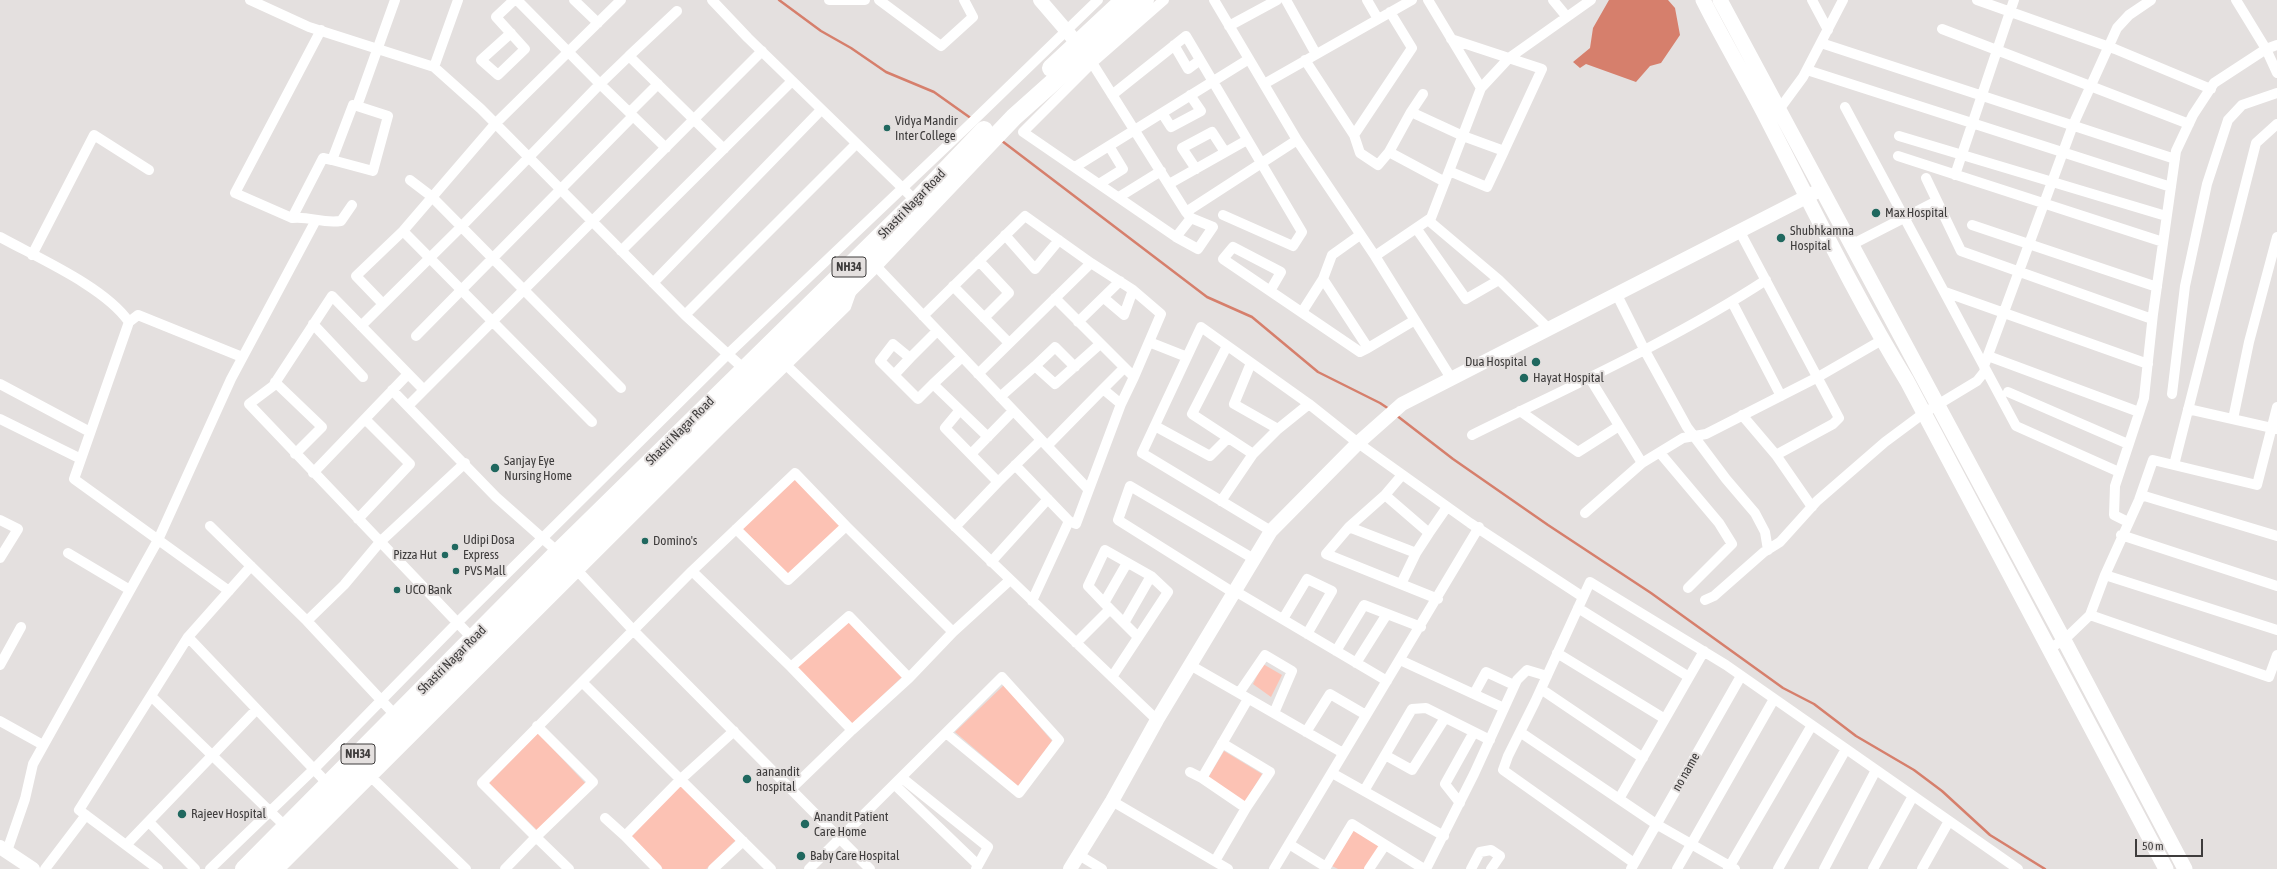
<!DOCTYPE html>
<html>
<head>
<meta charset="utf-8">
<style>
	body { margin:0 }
	#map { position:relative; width:2277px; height:869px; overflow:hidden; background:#e4e0df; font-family:"Asap Condensed",sans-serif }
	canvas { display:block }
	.scale { position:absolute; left:2135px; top:839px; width:68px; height:18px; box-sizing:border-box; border:2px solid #3e3c3c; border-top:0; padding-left:5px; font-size:12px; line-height:14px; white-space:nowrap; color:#3e3c3c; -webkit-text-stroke:3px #e4e0df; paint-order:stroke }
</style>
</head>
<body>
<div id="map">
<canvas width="2277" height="869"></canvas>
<div class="scale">50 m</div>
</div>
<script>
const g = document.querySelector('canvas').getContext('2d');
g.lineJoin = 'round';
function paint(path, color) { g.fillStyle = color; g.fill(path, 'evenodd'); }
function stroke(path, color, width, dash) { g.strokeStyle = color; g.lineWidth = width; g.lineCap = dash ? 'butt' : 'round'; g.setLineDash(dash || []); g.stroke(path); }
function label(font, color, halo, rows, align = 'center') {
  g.font = font + ' "Asap Condensed",sans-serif'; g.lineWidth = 4; g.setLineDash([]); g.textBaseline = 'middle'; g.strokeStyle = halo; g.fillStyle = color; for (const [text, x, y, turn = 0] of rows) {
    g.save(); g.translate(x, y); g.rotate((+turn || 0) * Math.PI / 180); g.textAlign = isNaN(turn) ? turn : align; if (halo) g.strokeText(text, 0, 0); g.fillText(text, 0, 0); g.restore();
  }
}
paint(new Path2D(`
	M795,477L841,526L788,574L742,528Z
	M849,621L902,677L852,724L797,668Z
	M1263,664L1282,675L1271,697L1253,684Z
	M1004,685L1052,741L1018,786L955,732Z
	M538,733L586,784L537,830L489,783Z
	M1224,751L1262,774L1245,802L1208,778Z
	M681,784L736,840L706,869H663L631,837Z
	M1354,830L1380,847L1365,869H1338L1332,866Z`), '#fcc2b4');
paint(new Path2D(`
	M1609,0H1668L1675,8L1680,35L1661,63L1650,66L1636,82L1586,64L1580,68L1573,62L1590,48L1593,28Z`), '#d67f6c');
stroke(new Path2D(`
	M779,0L821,31L851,48L886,72L934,92L972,119
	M1002,141L1207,297L1252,317L1318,372L1380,403L1389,409
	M1396,415L1453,459L1548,525L1651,593L1783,688L1814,704L1856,736L1914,770L1942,791L1990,835L2045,869`), '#d67f6c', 2.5);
stroke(new Path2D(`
	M250,0L309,27L434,67L481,109L685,315L744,369
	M574,0L598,23
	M712,0L748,38L919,204
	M829,0H865
	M879,0L941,46L973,17L964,0
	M1164,0L1092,63L1023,132L1176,237L1191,218L1186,212
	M1214,0L1297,140L1375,256L1451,378
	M1286,0L1316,54
	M1367,0L1378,19
	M1553,0L1567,17
	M1812,0L1828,30
	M1977,0L2115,49L2211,89
	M2236,0L2266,49L2277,73
	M1229,26L1277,0
	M1942,29L2189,124
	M321,30L235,193L292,218L323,158L332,160
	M511,33L481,60L498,75L525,49L496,17L514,0
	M1451,39L1542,69L1504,151
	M1821,43L2175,159
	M1174,45L1188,69L1200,60
	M629,56L677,11
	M1089,58L1186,212L1297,140
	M1305,60L1354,135L1412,48L1390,12
	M434,67L458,0
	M1807,70L2171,187
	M1264,84L1412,0
	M1481,88L1509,58L1591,0
	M1112,95L1186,36L1302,232L1293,246L1223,215
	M357,106L388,116L373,171L332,160L353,105L357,106L395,0
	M1845,107L2016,426L2119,472
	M1778,111L1803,77L1843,0
	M630,112L658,84
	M1411,112L1423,94
	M1162,113L1171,127L1201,111L1190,95
	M1354,135L1360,153L1378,165L1389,152
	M1899,136L2166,216
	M666,148L600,84L629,56L724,149
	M1898,156L2163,242
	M1075,167L1249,59
	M1196,169L1182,148L1212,132L1225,152
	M1955,175L2014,0
	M1926,178L1961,251L2152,319
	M410,180L431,196L621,388
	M1445,182L1389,152L1411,112L1463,136L1504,151L1487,187L1449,171
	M1099,184L1123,169L1109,146
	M1169,184L1247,140
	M1119,197L1161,171
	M292,218C311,216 322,224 341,221L352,205
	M1972,225L2157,287
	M1416,228L1466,299L1499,280L1428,220
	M403,231L592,422
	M1740,232L1839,418L1833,424L1776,455
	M1005,235L1035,269L1059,240
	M1360,235L1332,255L1323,279L1368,348L1415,320
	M0,237C38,258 105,287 129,322L74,479L229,591
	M1176,237L1198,249L1213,227L1191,218
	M1851,245L1937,201
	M621,251L792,81
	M32,255L94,135L149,170
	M1375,256L1431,218L1481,88L1428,0
	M979,261L1009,293L984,318
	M874,264L1088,489
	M1499,280L1549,329
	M653,283L821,110
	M953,286L1009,343
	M1270,291L1281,272L1233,247L1223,259C1269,290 1314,321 1360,352L1368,348
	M1945,292L2148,364
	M1617,295L1644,349L1687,427L1726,479L1755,513L1765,532L1768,550
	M1104,298L1124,315L1133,290
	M1732,302L1781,396
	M383,304L356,276L403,231L495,124L621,0
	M1302,312L1323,279
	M685,315L856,144
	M923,316L1025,216L1091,263
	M129,322L138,315L242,357
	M1078,322L1120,281
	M313,324L363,377
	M361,326L461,227L600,84L517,0
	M937,331L910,358L893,344L880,361L918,399L933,384L988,437
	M416,336L633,116
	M1149,342L1187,357
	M1227,346L1192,414L1253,454
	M1988,356L2139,412
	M783,362L1157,720
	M1251,363L1234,404L1278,429L1309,404
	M1075,367L1055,347L1035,366L1055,384L1100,344
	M978,374L1091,263L1133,290L1161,314L1134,377
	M894,375L910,358
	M1589,377L1642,463
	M275,382L322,427L295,454
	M0,384L90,432
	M933,384L962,357
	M1103,389L1124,368
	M392,390L496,497L558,552
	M424,390L332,296L273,386L249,404L473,639
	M2008,392L2128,444
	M2172,394L2185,286L2207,184L2228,120L2242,105L2277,93
	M1000,397L1035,366
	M409,405L762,51
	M2188,409L2277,429
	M960,410L945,428L998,482L1041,440
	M1520,411L1578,452L1619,426
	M1742,415L1776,455L1812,507
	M0,419L81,459
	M2233,419L2249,342L2277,237
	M1155,426L1210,456L1228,438
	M1472,435C1571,386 1674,340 1766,280
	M1047,446L1103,389L1121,404
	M1660,453L1719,523L1732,544L1688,588
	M971,454L1013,411
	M1015,465L1069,521L1076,524L1121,404L1134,377L1055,298
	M2174,465L2256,143L2277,124
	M313,473L408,374
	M1385,495L1402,475
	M2141,495L2277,536
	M1221,501L1253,454L1278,429
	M1585,513L1642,463L1683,438L1706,434L1818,377L1882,340
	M358,519L410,464L365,419
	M0,520L18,529L0,558
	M2128,522L2114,515L2115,486L2144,398L2153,314L2176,151L2193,115L2214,83L2266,49L2277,45
	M210,526L307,621L396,716
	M846,526L953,632L909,678
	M955,527L998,482
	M1349,527L1385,495L1429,533L1416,553
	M1271,531L1142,453L1201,327L1309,404L1358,443L1470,523L1583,597
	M1429,533L1447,507
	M2121,535L2277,586
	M68,553L130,590
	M991,562L1048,499
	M251,566L188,637L328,784
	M575,568L633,630L870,869
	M692,571L795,473L846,526L788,580L736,529
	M2105,575L2139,500L2153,460L2257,485L2277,407
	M1401,584L1416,553L1349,527L1326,554L1438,599
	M1235,591L1387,681
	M1234,593L1118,520L1130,486L1254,559
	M1705,600L1714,596L1764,552L1780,542L1817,501L1885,442L1924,413L1977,381L1985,371L1984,366L2073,125L2117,28L2129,15L2151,0
	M1032,601L1069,521
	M1104,603L1127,563
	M1578,608L1689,677
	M1110,609L1138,637
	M2090,615L2105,575L2277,630
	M1283,619L1307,579L1332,591L1307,634
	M307,621L344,585L380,542L465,463
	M1124,623L1151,576
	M953,632L1010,580
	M1076,643L1110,609L1088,586L1105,550L1151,576L1168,592L1112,677
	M2050,648L2064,640L2090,615L2269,677L2277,655
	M1336,651L1364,605L1421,627
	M1557,653L1665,719
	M1400,660L1504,708
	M1356,663L1387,614
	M0,665L21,627
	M1190,665L1343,753
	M582,682L771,869
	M1541,689L1643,758
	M1239,693L1265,655L1292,671L1274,713
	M1474,694L1486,672L1514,685
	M151,696L286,827
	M0,721L43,745
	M537,726L593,782L536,837L482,783L692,571L791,667L849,616L909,678L852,730L791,667
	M1306,732L1330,694L1366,715
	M1520,732L1656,824L1735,869
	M1385,755L1412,770L1445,718
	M1190,772L1202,778L1248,699
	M367,773L466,869
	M1332,773L1444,836
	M902,778L988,847L976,869
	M1202,778L1246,808L1270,772L1222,743
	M895,785L978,865
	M791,789L852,730
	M1364,791L1412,709L1426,708L1490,740
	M1619,799L1704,651
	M1112,801L1228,869
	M1460,803L1445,784L1474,732
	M605,818L625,836
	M149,822L195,869
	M1289,844L1326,867L1352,824L1424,869
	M126,845L256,710
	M7,851L25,799L33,764L158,540L231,379L316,220
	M1079,855L1102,869
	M1215,861L1246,808
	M1634,863L1503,770L1508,756L1535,702L1590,582L1726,665L2018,869
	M45,869L86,815
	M158,869L79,810L188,637
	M210,869L313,770L457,623L728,354L970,124L1098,0
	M280,869L721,429L846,307L852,290
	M505,869L536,837L569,869
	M657,869L625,836L681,779L734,731
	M713,869L743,841
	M809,869L1002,677L1059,740L1019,793L946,733
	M1274,869L1479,527
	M1369,869L1385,845
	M1426,869L1474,774L1517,680L1527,670L1547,676
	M1471,869L1480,852L1491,850L1500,856L1491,869
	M1631,869L1741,676
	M1677,869L1774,699
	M1728,869L1812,725
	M1778,869L1846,749
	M1824,869L1876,770
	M1873,869L1913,796
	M1922,869L1949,821`), '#fff', 10);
stroke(new Path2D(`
	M1040,0L1077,43
	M0,847L33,869
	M1070,869L1112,801L1157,720L1271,531L1358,443L1402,404L1816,192`), '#fff', 14);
stroke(new Path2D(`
	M1703,0C1723,40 1746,78 1766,117C1812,206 1855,296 1907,381L2166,869
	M1720,0L2064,640L2185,869`), '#fff', 15);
stroke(new Path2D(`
	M1051,68L1124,0
	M244,869L558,552L916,201L984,130
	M263,869L874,264L1014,117L1145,0`), '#fff', 18);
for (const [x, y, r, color] of [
	[887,128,4,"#20685f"],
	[1876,213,5,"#20685f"],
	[1781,238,5,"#20685f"],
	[1536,362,5,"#20685f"],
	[1524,378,5,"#20685f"],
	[495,468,5,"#20685f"],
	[645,541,4,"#20685f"],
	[455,547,4,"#20685f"],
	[445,555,4,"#20685f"],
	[456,571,4,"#20685f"],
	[397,590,4,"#20685f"],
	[747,779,5,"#20685f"],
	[182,814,5,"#20685f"],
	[805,824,5,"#20685f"],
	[801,856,5,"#20685f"]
]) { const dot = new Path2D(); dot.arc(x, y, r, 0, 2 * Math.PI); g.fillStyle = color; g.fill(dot); stroke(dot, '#e4e0df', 1.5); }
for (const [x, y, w] of [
	[849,267,34],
	[358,754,34]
]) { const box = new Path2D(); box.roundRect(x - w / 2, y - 10, w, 20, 3); g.fillStyle = '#e4e0df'; g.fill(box); stroke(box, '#3e3c3c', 1); }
label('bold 12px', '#3e3c3c', null, [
	["NH34",849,267],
	["NH34",358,754]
]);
label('13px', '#3e3c3c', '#e4e0df', [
	["Vidya Mandir",895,121],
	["Inter College",895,136],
	["Max Hospital",1885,213],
	["Shubhkamna",1790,231],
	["Hospital",1790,246],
	["Dua Hospital",1527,362,"right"],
	["Hayat Hospital",1533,378],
	["Sanjay Eye",504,461],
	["Nursing Home",504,476],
	["Udipi Dosa",463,540],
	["Express",463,555],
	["Domino's",653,541],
	["Pizza Hut",437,555,"right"],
	["PVS Mall",464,571],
	["UCO Bank",405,590],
	["aanandit",756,772],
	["hospital",756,787],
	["Rajeev Hospital",191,814],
	["Anandit Patient",814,817],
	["Care Home",814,832],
	["Baby Care Hospital",810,856]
], 'left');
label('13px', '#3e3c3c', '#e4e0df', [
	["Shastri Nagar Road",912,204,-46],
	["Shastri Nagar Road",680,431,-45],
	["Shastri Nagar Road",452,660,-45],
	["no name",1686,772,-60]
]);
</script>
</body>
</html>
